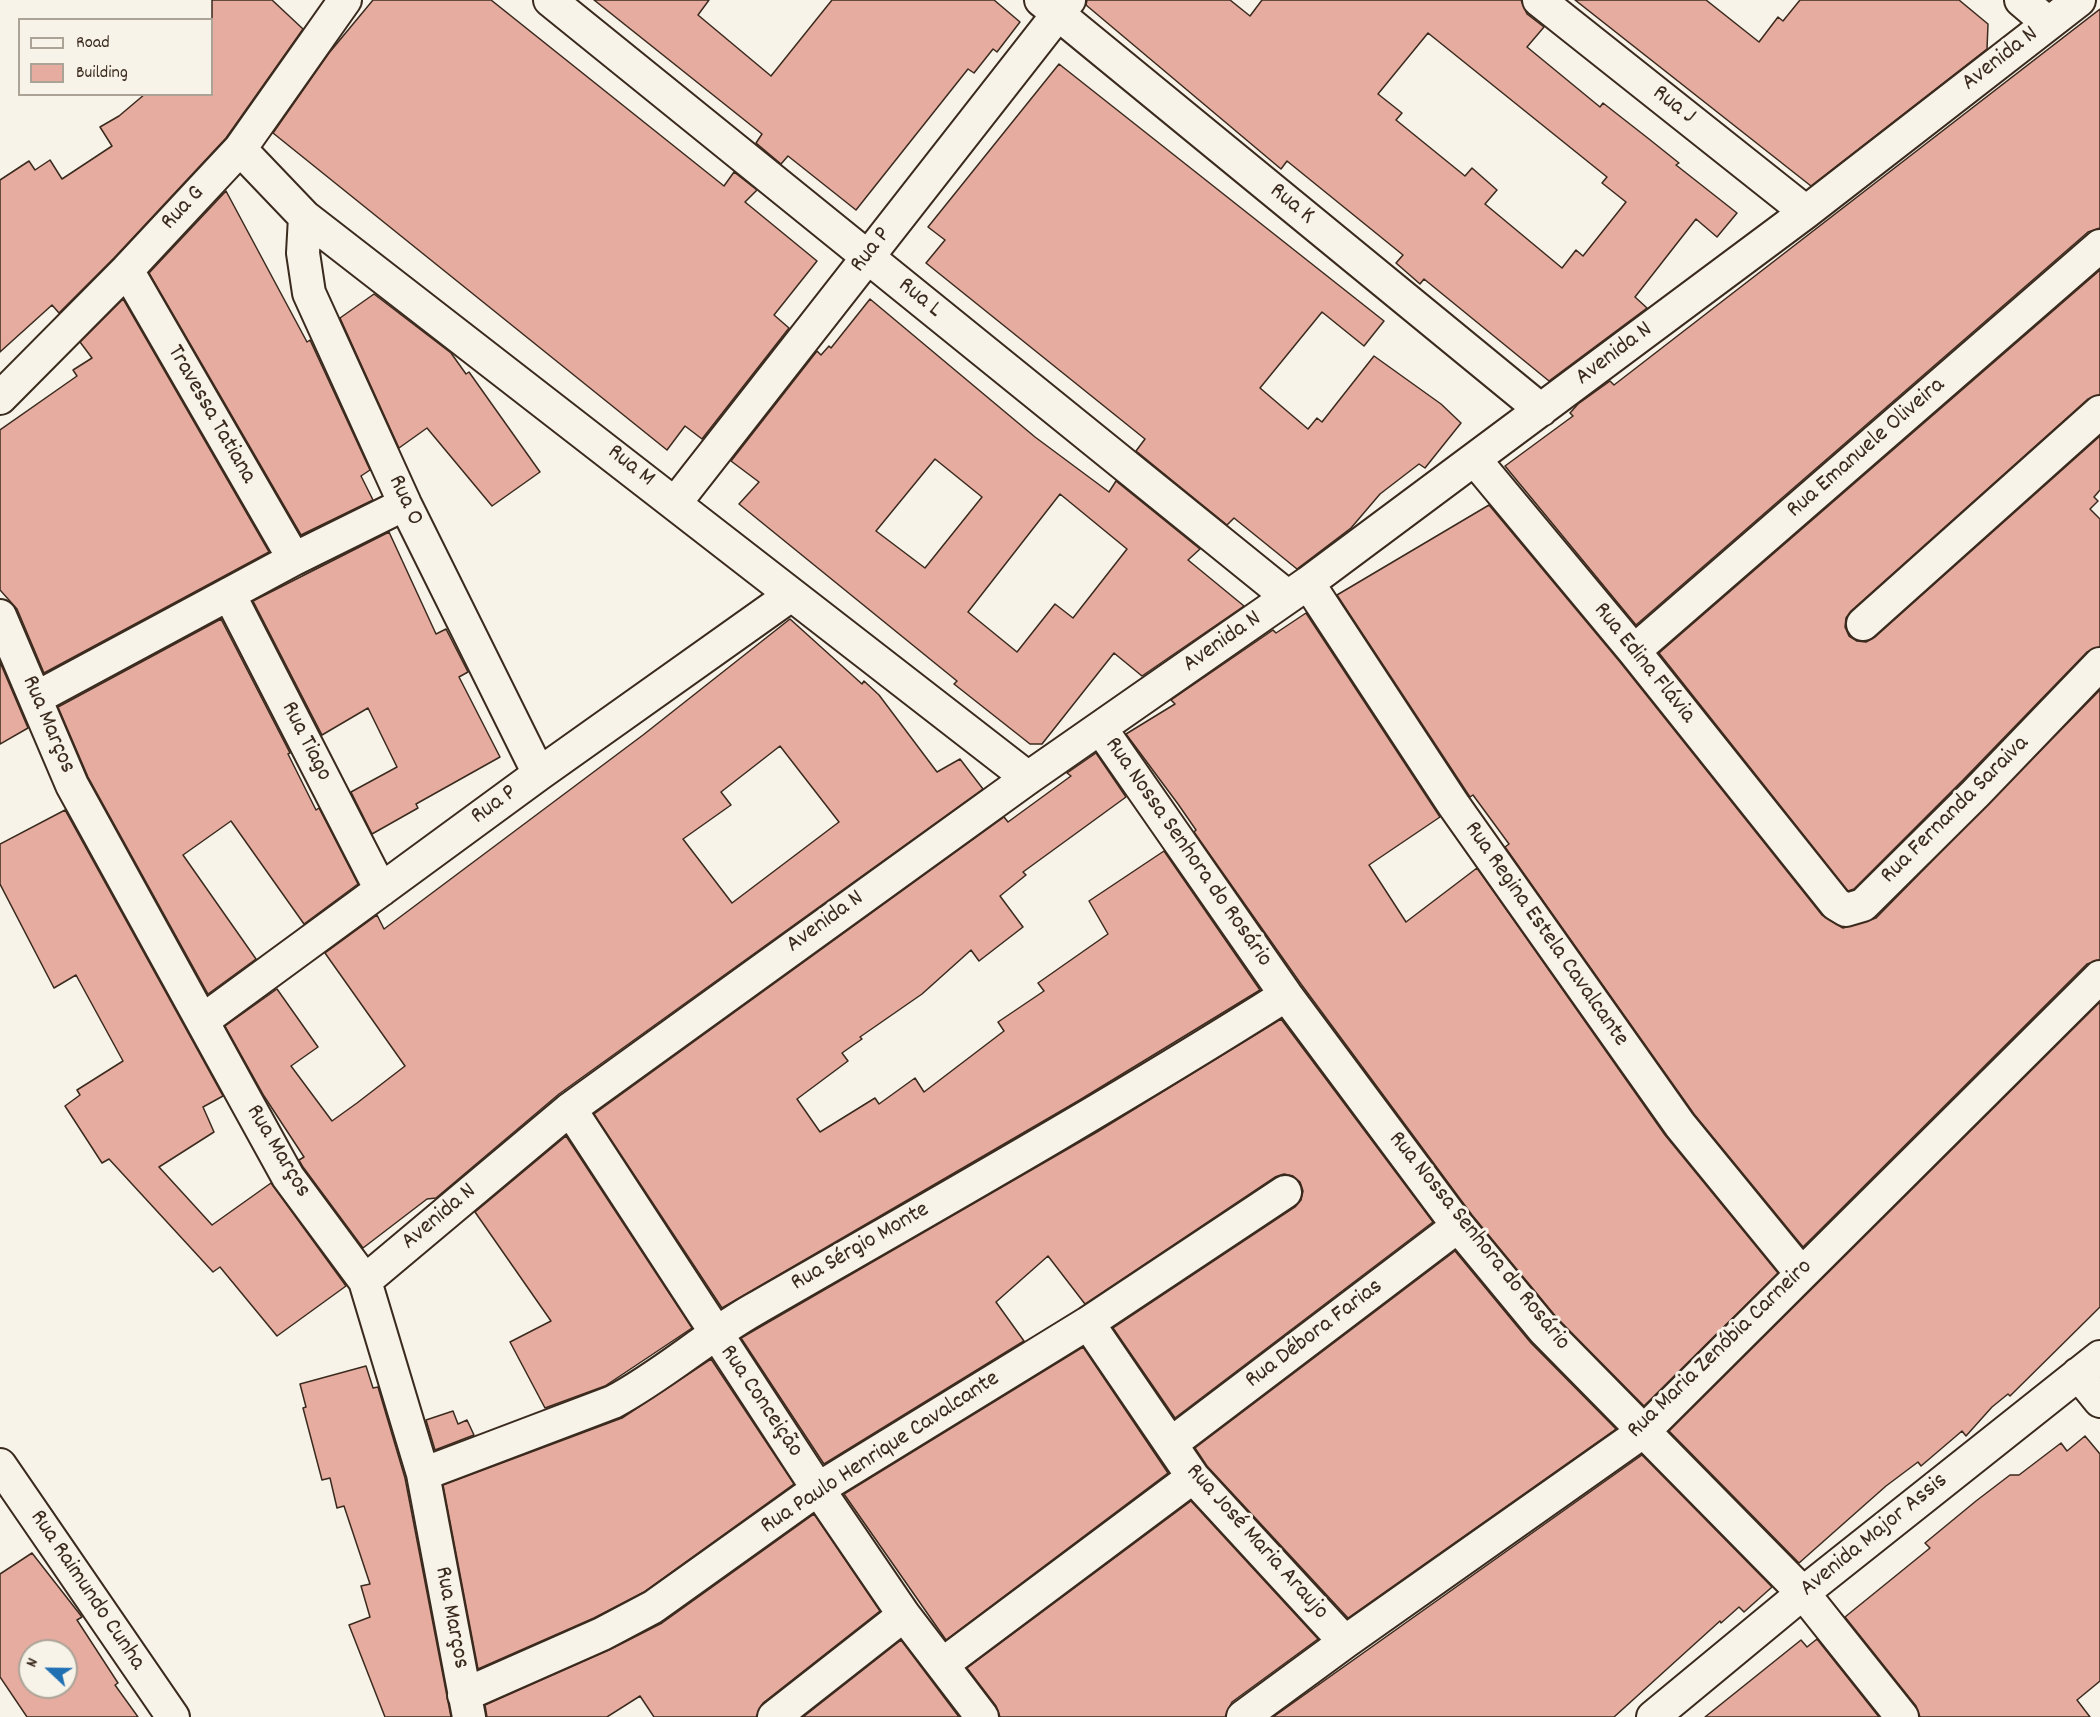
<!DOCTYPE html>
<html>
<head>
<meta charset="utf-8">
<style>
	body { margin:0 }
	#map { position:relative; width:2100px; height:1717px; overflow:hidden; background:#f7f3e8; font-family:Dekko,sans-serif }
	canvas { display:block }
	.legend { position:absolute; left:18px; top:18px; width:195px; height:78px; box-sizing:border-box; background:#f7f3e8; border:2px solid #aca397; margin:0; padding:8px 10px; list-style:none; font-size:18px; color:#3b2a1e }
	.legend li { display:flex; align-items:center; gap:12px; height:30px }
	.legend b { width:30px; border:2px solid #aca397 }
	.north { position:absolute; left:18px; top:1639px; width:60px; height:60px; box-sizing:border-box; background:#f7f3e8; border:2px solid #aca397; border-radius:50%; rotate:292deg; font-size:16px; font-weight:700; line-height:24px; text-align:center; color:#3b2a1e }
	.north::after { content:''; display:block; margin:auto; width:21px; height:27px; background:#1f6fb2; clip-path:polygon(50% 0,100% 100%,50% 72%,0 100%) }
</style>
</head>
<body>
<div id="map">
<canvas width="2100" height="1717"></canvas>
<ul class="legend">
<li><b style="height:8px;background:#f7f3e8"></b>Road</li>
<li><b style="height:16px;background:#e6aca0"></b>Building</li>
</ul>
<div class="north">N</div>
</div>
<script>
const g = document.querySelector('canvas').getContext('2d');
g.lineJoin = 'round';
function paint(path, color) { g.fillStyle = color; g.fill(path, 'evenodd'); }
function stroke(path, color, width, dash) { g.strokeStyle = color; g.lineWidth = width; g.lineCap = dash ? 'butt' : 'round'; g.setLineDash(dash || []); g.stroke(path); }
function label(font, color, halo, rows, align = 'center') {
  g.font = font + ' Dekko,sans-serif'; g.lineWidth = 6; g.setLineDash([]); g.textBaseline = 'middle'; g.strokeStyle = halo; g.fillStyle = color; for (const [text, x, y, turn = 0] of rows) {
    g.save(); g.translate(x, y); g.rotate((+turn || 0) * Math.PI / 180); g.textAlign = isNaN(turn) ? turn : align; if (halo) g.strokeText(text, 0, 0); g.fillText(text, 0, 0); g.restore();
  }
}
const building = new Path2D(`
	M212,0H272L303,29L226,138L114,258L59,313L52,305L0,352V180L29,161L35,170L50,160L62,179L112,146L100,127L119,116L145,94H212Z
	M373,0H491L724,186L734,172L757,190L745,202L817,261L774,315L789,328L702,439L685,426L667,450L273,133L329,53Z
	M594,0H709L698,15L771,76L832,0H994L1020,22L997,52L993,49L974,73L968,69L856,210L788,156L781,164L756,143L762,134Z
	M1087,0H1230L1250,16L1262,0H1521L1527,14L1544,27L1527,47L1600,107L1603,103L1649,139L1679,163L1676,165L1737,213L1717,237L1696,219L1635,297L1647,308L1549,381L1424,279L1420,284L1396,263L1403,255L1287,161L1281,169L1086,5ZM1428,33L1607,177L1602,183L1626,202L1583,256L1576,250L1562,268L1485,204L1497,190L1472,168L1465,176L1396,120L1402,113L1378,94Z
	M1575,0H1706L1759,42L1778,17L1783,21L1800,0H1959L1988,24L1987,49L1811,186Z
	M2100,9V228L2088,232L1636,625L1505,466L1573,416L1570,413L1578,404L1610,381L1614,385Z
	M1059,64L1384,321L1364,346L1322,312L1260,388L1308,429L1317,418L1322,422L1374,356L1441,404L1461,423L1425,468L1419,464L1380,494L1351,528L1297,569L1234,518L1227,525L1136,451L1145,439L926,263L945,240L928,227Z
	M226,191L307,342L310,340L370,470L361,476L373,500L301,535L149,273Z
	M2100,270V395L2088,399L1851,611L1846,618L1845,627L1849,636L1857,641L1866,642L1875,637L2100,436V490L2094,497L2098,501L2090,509L2100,519V647L2087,652L1962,781L1854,889L1848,891L1659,653Z
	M374,294L451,353L466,374L469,372L540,472L492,506L427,428L399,448L340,318Z
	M123,299L269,552L44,673L17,609L0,590V430L77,376L73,370L92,358L80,342Z
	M870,299L1035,437L1109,492L1116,481L1200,549L1188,560L1244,606L1142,676L1114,653L1042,744H1030L954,684L957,681L739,504L759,482L731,461L817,351L821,355L829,346L831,348ZM935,459L982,497L925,568L876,531ZM1060,494L1127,549L1073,618L1055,604L1017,652L968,612Z
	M1489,505L1620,662L1822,915L1843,928L1876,918L2100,690V960L2087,964L1803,1247L1694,1114L1505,847L1509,844L1473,795L1470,797L1468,794L1337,595Z
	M389,532L436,634L446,629L468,672L459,677L500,757L416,804L418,808L372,834L351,792L397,767L368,708L322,735L253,601Z
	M1306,613L1440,817L1369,865L1406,922L1477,868L1665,1135L1778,1273L1644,1406L1557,1318L1472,1215L1301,984L1194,832L1196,830L1178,804L1126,734L1175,704L1171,700L1273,630L1276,633Z
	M221,619L290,753L288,754L316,810L319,808L358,884L304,924L231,821L183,855L256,959L208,994L88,777L58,707Z
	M790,619L862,684L864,681L879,695L937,772L960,759L983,789L559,1094L436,1198L427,1199L363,1248L303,1167L299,1160L304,1157L264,1096L225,1026L277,989L318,1047L291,1066L332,1121L357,1103L405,1066L325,953L377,915L384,929L643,735ZM780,746L839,822L732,903L683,839L731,805L721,792Z
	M0,662L28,728L0,744Z
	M1096,753L1126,797L1023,872L1026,875L1000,896L1023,927L979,961L971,950L922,994L860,1037L862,1039L842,1053L848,1061L797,1099L820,1132L875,1098L879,1104L915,1078L924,1092L1004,1031L998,1022L1044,991L1038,983L1108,934L1089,901L1164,851L1260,990L1078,1101L722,1308L594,1114L1004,817L1008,822L1071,776L1067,773Z
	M65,810L223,1096L203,1107L214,1132L159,1167L212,1225L271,1183L346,1286L277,1336L220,1267L213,1272L109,1159L102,1163L65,1106L80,1095L77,1090L123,1061L76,975L54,988L0,884V844Z
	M2100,1002V1307L2010,1396L2008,1394L1992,1407L1966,1436L1962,1431L1921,1466L1918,1462L1886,1486L1799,1563L1669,1431Z
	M1281,1019L1433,1222L1175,1418L1113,1328L1295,1207L1301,1200L1303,1191L1300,1182L1293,1176L1284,1174L1275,1177L1085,1304L1048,1256L996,1302L1024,1341L824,1464L741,1338L1097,1132Z
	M566,1136L692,1328L605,1386L545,1408L510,1342L551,1321L475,1212Z
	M1455,1251L1531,1343L1616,1429L1348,1618L1207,1466L1195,1448Z
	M1083,1347L1168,1473L946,1640L844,1494Z
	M711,1359L794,1484L644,1592L594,1618L478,1669L443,1485L622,1418Z
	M366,1366L373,1388L378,1387L405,1478L451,1717H385L349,1625L370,1617L361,1586L370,1584L344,1506L337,1508L330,1478L322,1480L303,1408L306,1407L300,1384Z
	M453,1411L458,1424L467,1420L474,1435L435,1450L426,1420Z
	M2085,1436L2100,1454V1681L2077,1700L2090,1717H1920L1916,1706L1845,1617L1930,1548L1925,1543L1976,1501L2010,1475H2019L2061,1443L2067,1451Z
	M1642,1455L1772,1587L1744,1612L1739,1607L1721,1623L1720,1621L1614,1717H1273Z
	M1191,1501L1318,1639L1232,1702L1225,1717H1000L996,1706L967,1668Z
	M814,1514L880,1611L763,1703L756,1717H654L640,1696L607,1717H487L485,1705L609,1650L662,1623Z
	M32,1553L82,1617L77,1620L118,1683L115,1685L138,1717H27L0,1677V1574ZM30,1651H66V1687H30Z
	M1817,1639L1879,1717H1705L1801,1640L1807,1647Z
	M901,1640L959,1717H803Z`);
paint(building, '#e6aca0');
stroke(building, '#3b2a1e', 1.5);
const minor = new Path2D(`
	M550,0L1288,597
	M1041,0L1541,410
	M1539,0L1806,212
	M2021,0L2048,23
	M240,149L305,217L1028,778
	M305,217L303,253L309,293L405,504L539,774
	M127,270L294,559
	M0,398L127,270L240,149L345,0
	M1475,460L1634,651L1836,904L1846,910L1863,905L1975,794L2100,664
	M676,502L1069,0
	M1308,583L1453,804L1680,1125L1801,1273
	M229,594L381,890
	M0,616L72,785L288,1177L365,1281L423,1474L469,1717
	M1863,624L2100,412
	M1634,651L2100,246
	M36,698L294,559L405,504
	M1101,729L1286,995L1458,1226L1544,1330L1803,1593L1902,1717
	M202,1021L539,774L791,595
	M570,1109L818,1489L904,1615L982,1717
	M365,1281L570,1109L1028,778L1308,583L1806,212L2079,0
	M1088,1323L1193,1477L1345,1642
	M2078,1374L2100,1401
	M1172,1443L1458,1226
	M0,1465L173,1717
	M423,1474L613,1402C662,1376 704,1338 753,1310C932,1207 1111,1106 1286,995
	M943,1664L1193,1477
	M464,1695L602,1634L653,1607L818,1489L1088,1323L1285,1192
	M774,1717L904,1615
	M1243,1717L1345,1642L1644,1431L2100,977
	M1653,1717L1803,1593L2100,1357`);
stroke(minor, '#3b2a1e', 36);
stroke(minor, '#f7f3e8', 32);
label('24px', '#3b2a1e', '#f7f3e8', [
	["Avenida N",2001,60,-38],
	["Rua J",1673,106,38],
	["Rua K",1291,205,39],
	["Rua G",184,209,-47],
	["Rua P",872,251,-52],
	["Rua L",919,299,39],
	["Avenida N",1615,355,-37],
	["Travessa Tatiana",210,415,60],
	["Rua Emanuele Oliveira",1867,449,-41],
	["Rua M",630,467,38],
	["Rua O",404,501,65],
	["Avenida N",1223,643,-35],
	["Rua Edina Flávia",1643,664,51],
	["Rua Marços",47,725,67],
	["Rua Tiago",305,742,63],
	["Rua P",495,806,-36],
	["Rua Fernanda Saraiva",1956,811,-45],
	["Rua Nossa Senhora do Rosário",1187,853,55],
	["Avenida N",826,923,-36],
	["Rua Regina Estela Cavalcante",1545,935,55],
	["Rua Marços",277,1152,59],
	["Avenida N",440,1218,-40],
	["Rua Nossa Senhora do Rosário",1478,1242,51],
	["Rua Sérgio Monte",861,1248,-30],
	["Rua Débora Farias",1315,1335,-37],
	["Rua Maria Zenóbia Carneiro",1721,1350,-44],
	["Rua Conceição",760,1402,56],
	["Rua Paulo Henrique Cavalcante",881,1454,-33],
	["Avenida Major Assis",1875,1536,-39],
	["Rua José Maria Araujo",1256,1543,48],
	["Rua Raimundo Cunha",86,1591,56],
	["Rua Marços",450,1618,79]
]);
</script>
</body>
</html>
